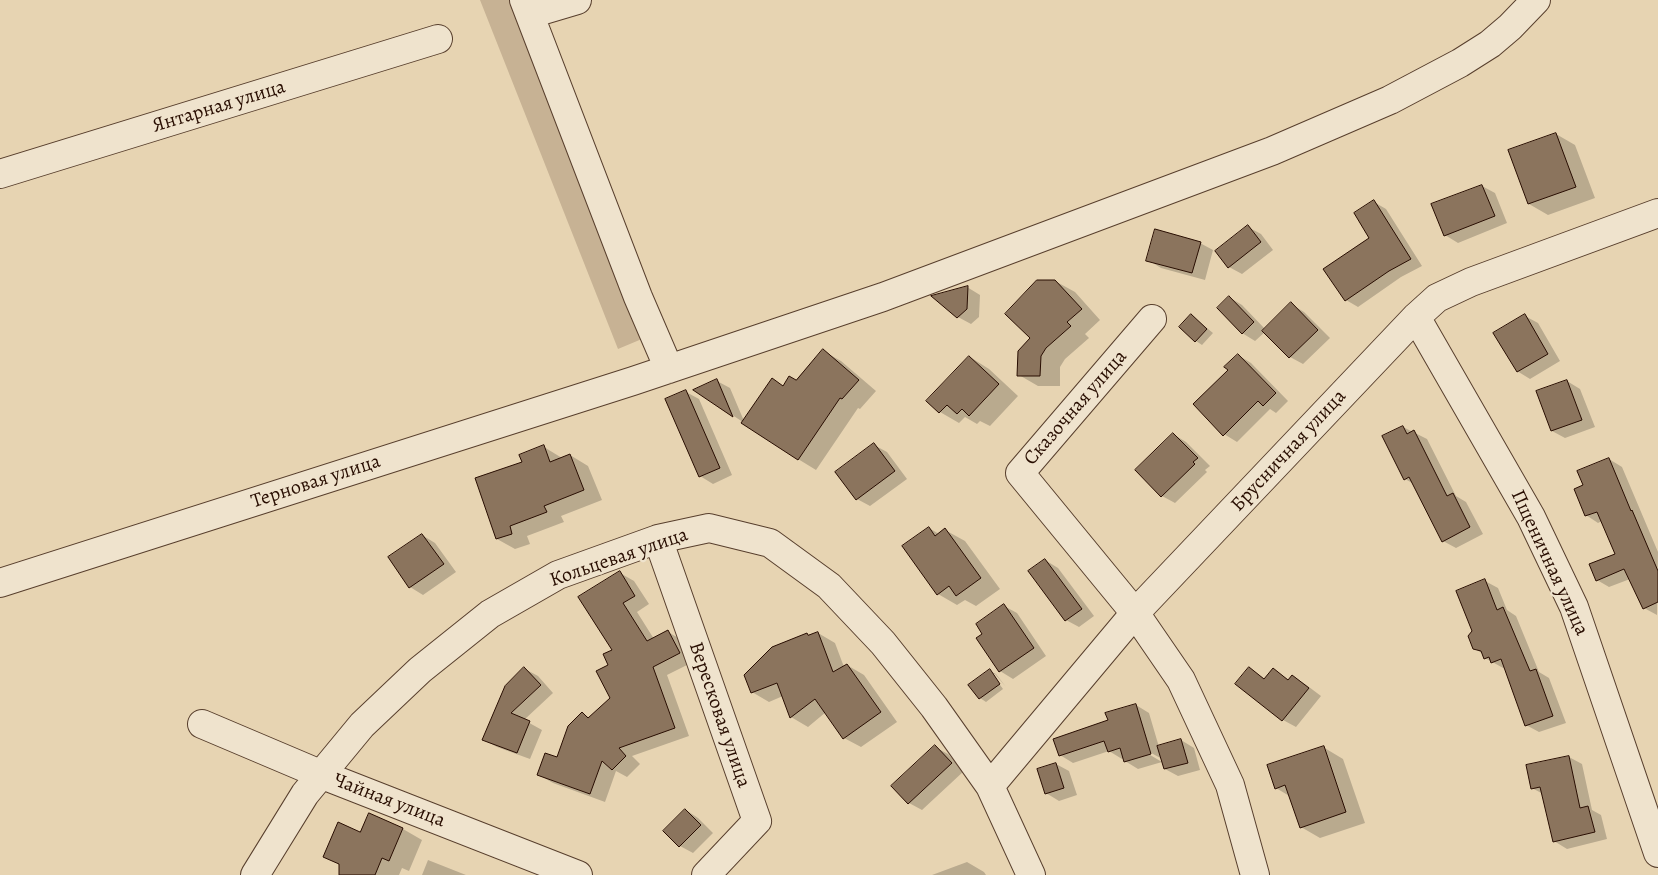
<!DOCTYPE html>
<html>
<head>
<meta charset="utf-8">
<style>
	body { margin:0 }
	canvas { display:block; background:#e7d4b2 }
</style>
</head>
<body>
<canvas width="1658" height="875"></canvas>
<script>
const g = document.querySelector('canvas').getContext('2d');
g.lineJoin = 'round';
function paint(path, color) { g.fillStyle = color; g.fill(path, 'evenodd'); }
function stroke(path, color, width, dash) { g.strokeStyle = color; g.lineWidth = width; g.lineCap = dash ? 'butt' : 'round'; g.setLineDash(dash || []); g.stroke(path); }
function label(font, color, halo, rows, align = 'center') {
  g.font = font + ' Alegreya,serif'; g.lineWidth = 4.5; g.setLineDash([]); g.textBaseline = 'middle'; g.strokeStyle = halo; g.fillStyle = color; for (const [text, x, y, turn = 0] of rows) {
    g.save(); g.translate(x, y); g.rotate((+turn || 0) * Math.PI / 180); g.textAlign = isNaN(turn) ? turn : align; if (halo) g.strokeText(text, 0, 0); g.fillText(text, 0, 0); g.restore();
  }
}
paint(new Path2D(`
	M480,0H526L649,336L618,349Z`), '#c7b294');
paint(new Path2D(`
	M1556,134L1575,145L1595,198L1548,215L1529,204Z
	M1482,186L1495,193L1507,223L1458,243L1445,235Z
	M1374,202L1386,209L1422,266L1401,277L1358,307L1346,300L1371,238Z
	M1248,227L1261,234L1273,250L1242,274L1229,267Z
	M1200,243L1213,250L1205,280L1161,268L1148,260Z
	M1055,281L1075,292L1100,320L1085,334L1089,338L1065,359L1060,367V386H1038L1019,375Z
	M967,287L980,295L979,317L971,324L958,317Z
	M1229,297L1242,305L1265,329L1291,304L1304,312L1330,338L1303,364L1290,357L1265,332L1255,341L1242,333Z
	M1191,315L1213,333L1202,345L1196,341Z
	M1525,316L1538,323L1560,361L1530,379L1517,371Z
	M823,351L841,361L876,391L860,409L858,408L816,470L798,459L695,390L717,381L730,388L744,421L783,386L797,382Z
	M1238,355L1251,363L1288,401L1276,413L1270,409L1237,442L1224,434L1229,370Z
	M970,357L989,369L1018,396L990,426L980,421L977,424L965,417L959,423L940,412L928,401Z
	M1567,381L1580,389L1595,427L1565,438L1552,431L1538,392Z
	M686,392L699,399L732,475L713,484L700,476Z
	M1403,427L1427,439L1456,496L1466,502L1483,534L1456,548L1443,541L1414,484L1405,479Z
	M1173,434L1186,442L1210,466L1205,470L1207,472L1175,503L1162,496Z
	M874,445L887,452L907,479L870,506L857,499Z
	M544,447L562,458L570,455L588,466L602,500L561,516L564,522L527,536L530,544L515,549L497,539L523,463Z
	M1609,459L1622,467L1658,552L1657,615L1644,608L1630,579L1609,587L1597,580L1616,555L1602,521L1598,523L1586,515L1585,486Z
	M929,528L939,534L945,530L965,541L1000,589L976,606L965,600L957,605L938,594Z
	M422,535L435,543L456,572L423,595L410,587L389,558Z
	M1045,560L1058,568L1094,616L1079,627L1066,620Z
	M620,573L634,581L649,604L637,612L654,639L668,632L682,640L693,662L667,675L689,736L632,756L640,764L627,777L616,771L605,802L553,783L539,775L557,758L582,713L590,718L611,698L610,665L613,650Z
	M1485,581L1498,588L1507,610L1516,616L1539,672L1549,678L1566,723L1539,732L1526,725L1505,669L1485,658L1483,654L1474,648V632Z
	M1004,606L1017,613L1046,656L1013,679L1000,671L977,639L984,634Z
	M818,633L835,643L844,667L847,665L864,675L897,722L861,747L844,738L826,712L808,727L791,717L783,696L769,702L752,692L810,636Z
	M525,669L538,676L553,693L524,720L542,730L530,759L497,747L484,740Z
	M1249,669L1265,679L1273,669L1289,680L1292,676L1305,684L1321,696L1296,727L1283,720L1237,683Z
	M990,671L996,674L1006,687L995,674H992L1003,689L986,702L980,698L970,685Z
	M1136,705L1149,713L1159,747L1181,740L1194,748L1200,770L1178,776L1165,769L1162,759L1146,750L1145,752L1162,762L1138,769L1125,761L1124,758L1122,759L1109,751L1073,763L1060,755L1109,721Z
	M935,747L948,754L964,771L922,810L909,803Z
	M1323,747L1343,759L1365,823L1320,838L1301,827L1291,797L1276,788Z
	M1569,757L1582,764L1592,810L1601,815L1607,839L1567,849L1554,841L1543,794L1532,788Z
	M1056,764L1069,771L1077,795L1059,801L1046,793Z
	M686,810L698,818L713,833L693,853L680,846Z
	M370,814L403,829L422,840L409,871L402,868L399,875H340V865L325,856L361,834Z
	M428,860L466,875H422Z
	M967,862L984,872L986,875H932Z`), '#0003');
const building = new Path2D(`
	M1556,133L1576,187L1528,204L1508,150Z
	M1482,185L1495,216L1444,236L1431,204Z
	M1374,200L1411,259L1389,271L1345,301L1323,269L1369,238L1354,213Z
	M1248,225L1261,242L1228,268L1215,251Z
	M1155,229L1201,242L1192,273L1146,261Z
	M1037,280H1055L1082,309L1067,322L1071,326L1046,348L1041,356L1040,376H1017L1018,351L1030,338L1005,314Z
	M968,286L967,309L957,318L931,296Z
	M1229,296L1254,322L1242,334L1217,308Z
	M1291,302L1318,330L1289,358L1262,331Z
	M1191,314L1207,329L1195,342L1179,327Z
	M1525,314L1548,354L1517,372L1493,333Z
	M823,349L859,380L842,399L840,398L798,460L741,423L772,378L783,386L789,376L796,380Z
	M1238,354L1276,393L1263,406L1258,401L1223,436L1193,404L1228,370L1224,367Z
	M969,356L999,384L969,416L962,409L957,414L947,405L939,413L926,401Z
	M717,379L733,417L693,390Z
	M1567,380L1582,420L1551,431L1536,391Z
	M686,390L720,468L699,477L665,399Z
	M1403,426L1407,434L1414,430L1447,496L1453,493L1470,527L1442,542L1409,477L1404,480L1382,436Z
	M1173,433L1198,458L1193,462L1195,464L1161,497L1135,470Z
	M874,443L895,471L856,500L835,472Z
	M544,445L550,462L570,454L584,490L544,506L547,512L510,526L512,534L496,539L475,478L522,462L519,455Z
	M1609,458L1631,511L1632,510L1658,571V602L1643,609L1624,569L1596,581L1589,564L1615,554L1597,512L1585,516L1574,489L1583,485L1577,471Z
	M929,527L935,536L945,528L981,578L956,596L949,586L937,595L902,546Z
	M422,534L444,564L409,588L388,557Z
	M1045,559L1082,609L1065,621L1028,571Z
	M620,571L635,596L623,603L647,641L668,630L680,653L653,667L675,728L619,748L626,756L612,770L602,761L590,794L537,775L545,753L557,757L568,726L582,712L588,718L610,698L596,671L608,665L603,654L612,650L578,597Z
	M1485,579L1497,610L1503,607L1530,671L1536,669L1553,716L1525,726L1501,659L1491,663L1489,657L1484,659L1481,651L1473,649L1468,636L1472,631L1456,591Z
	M1004,604L1034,648L999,672L976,638L982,634L976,624Z
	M818,632L833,672L847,664L881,712L843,739L815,699L790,718L777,683L751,693L744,675L772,647L807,633L808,635Z
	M524,667L541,685L511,713L530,721L517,753L482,740L505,686Z
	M1249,667L1264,679L1273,668L1288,680L1292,675L1309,688L1282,721L1235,684Z
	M990,669L1000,684L979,699L968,685Z
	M1136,704L1151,754L1124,762L1120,748L1108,752L1104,741L1059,756L1053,739L1108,720L1105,713Z
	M1181,739L1188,763L1164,769L1157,746Z
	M935,745L952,763L908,804L891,786Z
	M1324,746L1346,812L1300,828L1285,785L1275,789L1267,765Z
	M1569,756L1580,808L1588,806L1595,832L1553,842L1540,787L1531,789L1526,765Z
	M1056,763L1064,788L1045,794L1037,769Z
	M685,809L701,825L679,847L663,831Z
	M369,813L403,828L389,861L382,858L375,875H339V864L323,857L338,822L360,832Z`);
paint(building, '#8b745d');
stroke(building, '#280d01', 1);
const minor = new Path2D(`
	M524,0L638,297L669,369
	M530,14L577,0
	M0,174L438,39
	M1416,317L1531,517L1574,607L1658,853
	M1152,319L1020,473L1135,613L1181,680L1230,785L1255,875
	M658,539L757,821L706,875
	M0,583L633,381L883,297L1272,151L1390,100L1460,63L1490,44L1510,27L1536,0
	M202,724L320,774L578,875
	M990,786L1135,613L1416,317L1437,298L1471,282L1658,213
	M255,875L305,794L362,725L420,670L490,614L558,575L658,539L709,528L770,543L829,586L883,643L934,707L990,786L1031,875`);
stroke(minor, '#583f2d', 30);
stroke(minor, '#efe3cd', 28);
label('20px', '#280d01', '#efe3cd', [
	["Янтарная улица",219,107,-17],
	["Сказочная улица",1076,408,-49],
	["Брусничная улица",1289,451,-47],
	["Терновая улица",316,482,-18],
	["Кольцевая улица",619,558,-19],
	["Пщеничная улица",1549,563,65],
	["Вересковая улица",719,715,71],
	["Чайная улица",389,801,21]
]);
</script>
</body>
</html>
